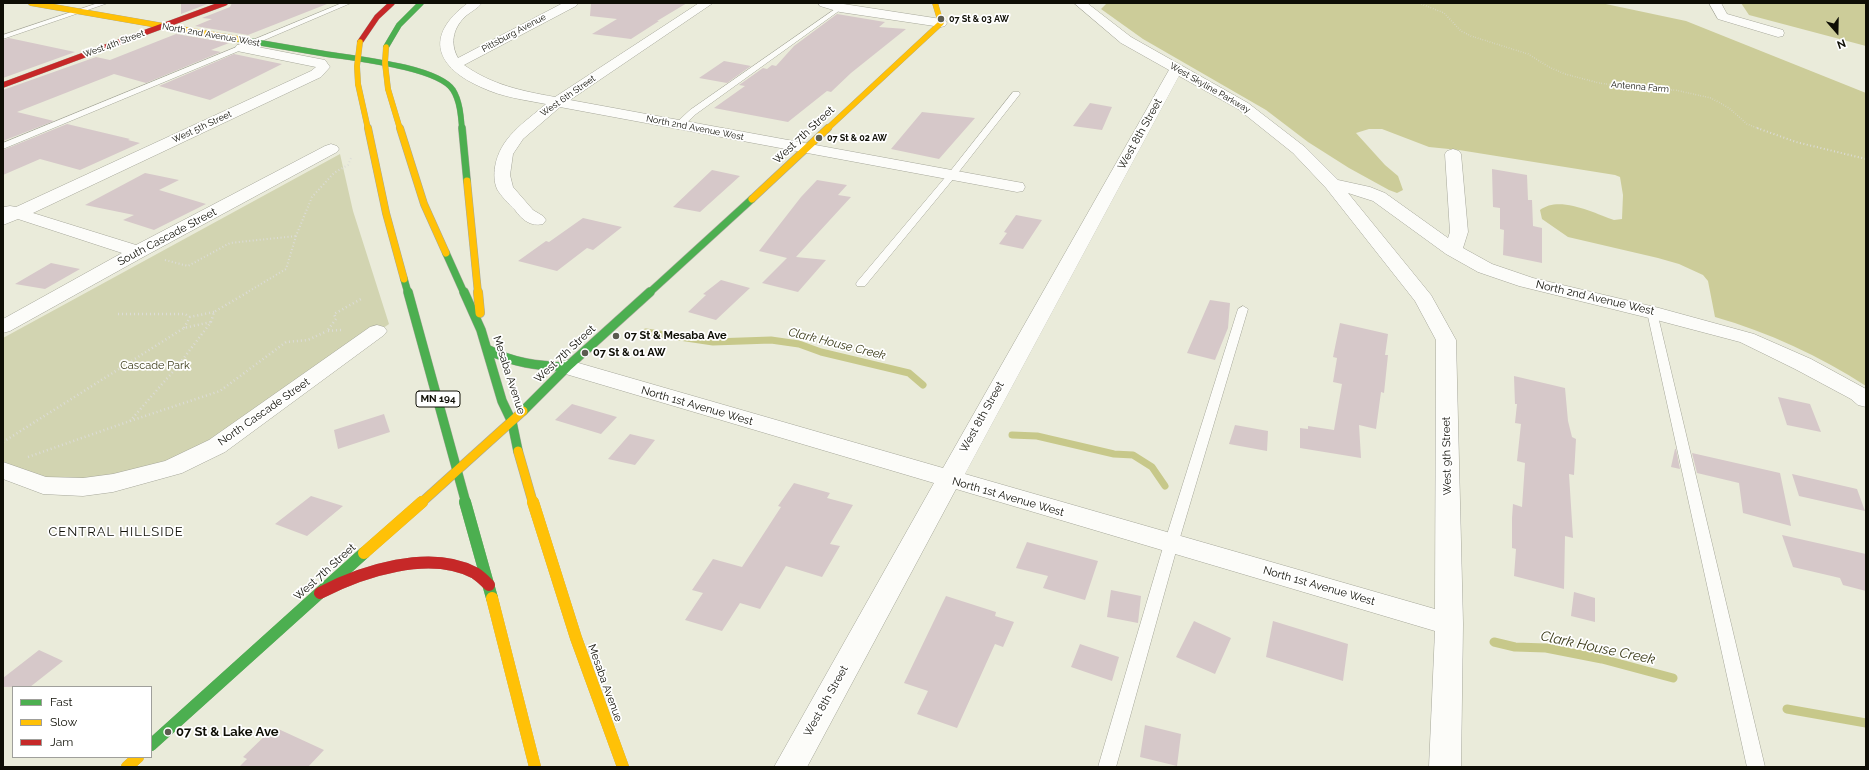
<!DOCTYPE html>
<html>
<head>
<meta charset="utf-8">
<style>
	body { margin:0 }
	#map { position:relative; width:1869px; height:770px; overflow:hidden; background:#eaebda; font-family:Raleway,sans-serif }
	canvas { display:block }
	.frame { position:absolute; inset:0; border:4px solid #0e0e05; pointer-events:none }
	.legend { position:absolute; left:12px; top:686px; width:140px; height:72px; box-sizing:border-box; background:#fff; border:1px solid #9f9f9b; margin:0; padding:5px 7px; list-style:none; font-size:12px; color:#0e0e05 }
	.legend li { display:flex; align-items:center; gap:8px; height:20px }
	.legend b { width:20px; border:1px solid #9f9f9b }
	.north { position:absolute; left:1817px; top:12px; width:40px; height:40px; -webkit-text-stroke:3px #fff; paint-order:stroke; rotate:160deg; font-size:11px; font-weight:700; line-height:16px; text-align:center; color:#0e0e05 }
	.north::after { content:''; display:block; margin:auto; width:14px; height:18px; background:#0e0e05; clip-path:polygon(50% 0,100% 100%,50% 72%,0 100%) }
</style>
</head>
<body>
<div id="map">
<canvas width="1869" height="770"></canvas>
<div class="frame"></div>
<ul class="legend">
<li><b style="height:5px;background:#4caf50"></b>Fast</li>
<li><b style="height:5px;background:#ffc107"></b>Slow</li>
<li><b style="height:5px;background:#c62828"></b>Jam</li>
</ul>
<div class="north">N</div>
</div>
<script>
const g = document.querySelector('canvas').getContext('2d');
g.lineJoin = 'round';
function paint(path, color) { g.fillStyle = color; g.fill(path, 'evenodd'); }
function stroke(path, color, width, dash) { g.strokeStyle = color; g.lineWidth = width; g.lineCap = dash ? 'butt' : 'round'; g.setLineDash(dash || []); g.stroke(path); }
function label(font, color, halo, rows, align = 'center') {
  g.font = font + ' Raleway,sans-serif'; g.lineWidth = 3.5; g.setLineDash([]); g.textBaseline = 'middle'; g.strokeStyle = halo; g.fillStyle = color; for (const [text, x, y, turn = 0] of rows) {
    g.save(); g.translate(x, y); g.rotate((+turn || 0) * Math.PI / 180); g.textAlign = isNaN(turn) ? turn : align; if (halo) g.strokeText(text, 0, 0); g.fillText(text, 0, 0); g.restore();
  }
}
paint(new Path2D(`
	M340,154L353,211L389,324L220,441L172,465L62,483L3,464V338Z`), '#d2d4b1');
paint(new Path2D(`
	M1107,3H1601L1686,21L1866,93V386C1820,356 1768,332 1715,317L1708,281L1703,275L1679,264L1658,258L1568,237L1542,219L1540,210C1559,195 1594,213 1614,220L1622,219L1623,195L1620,177L1615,175L1459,150L1429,147L1382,129H1369L1356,133L1385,165L1398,176L1403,190L1397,193L1389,190L1349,168L1308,142L1266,110L1143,39L1101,9Z
	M1741,3H1866V46L1749,15Z`), '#cc9');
stroke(new Path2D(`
	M646,332L713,342L771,340L799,344L821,352L909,373L923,385
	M1012,435L1037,436L1114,454L1133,455L1152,467L1165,486`), '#c7c88a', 7);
stroke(new Path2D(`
	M1494,642L1515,647L1546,648L1602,659L1673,678
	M1787,709L1866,723`), '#c7c88a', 9);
paint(new Path2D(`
	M181,3H210L181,14Z
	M232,3H327V4L248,35L195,26L212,19L202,18L230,7Z
	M591,3H687L657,21H659L631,39L592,34L617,19L590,16Z
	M837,14L885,22L879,27L906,29L851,73L831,92L827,91L788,122L714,108L745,86L739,85L763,68L767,69L772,65L776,66L794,46Z
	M176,34L229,43L211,50L221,52L146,83L114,74L17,112L54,121L3,141V90L96,57L110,60Z
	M9,38L75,52L3,78V40Z
	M234,54L282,64L210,100L159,86Z
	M724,61L751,66L727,83L699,78Z
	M1090,103L1112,107L1102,130L1073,126Z
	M922,112L975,118L939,159L891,149Z
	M67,124L130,139L128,140L140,143L80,170L40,159L3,175V150Z
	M1492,169L1527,175L1528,200H1532L1533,226L1542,228V263L1503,255L1504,230L1500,229V208L1493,207Z
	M712,170L740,176L700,212L673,207Z
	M145,173L179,180L159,190L206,204L154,230L123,220L134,215L85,205Z
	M817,180L847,185L838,195L851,197L796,257L826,260L798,292L762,283L787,258L759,251L801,197Z
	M1016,215L1042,220L1023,249L999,244L1007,233L1004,232Z
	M583,218L622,227L593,250L587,248L557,271L518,261L546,241L549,242Z
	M51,263L80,269L45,289L15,284Z
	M721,280L750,288L716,320L688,312L706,295L703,294Z
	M1210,300L1230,303L1228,328L1215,360L1187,353Z
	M1340,323L1388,334L1385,355H1388L1384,393L1381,392L1376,429L1359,425L1361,458L1300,448V428L1308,429V426L1334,430L1342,384L1333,382L1337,358L1333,357Z
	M1514,376L1565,388L1568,421L1572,437L1576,439L1574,475L1569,474L1573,538L1565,536L1564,589L1514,576L1516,549L1512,548V518L1513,504L1522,507L1525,463L1517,461L1521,424L1515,423L1517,404H1515Z
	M1778,397L1810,404L1821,432L1787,425Z
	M572,404L617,417L601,434L555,420Z
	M384,414L390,432L338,449L334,430Z
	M1235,425L1268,431L1267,451L1229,444Z
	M630,434L655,440L635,465L608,459Z
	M1675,449H1676L1680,469L1671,467Z
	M1692,453L1780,473L1791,526L1743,513L1739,483L1697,473Z
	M1792,474L1857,489L1865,511L1799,496Z
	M794,483L830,493L827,498L853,505L830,544L840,546L822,577L786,566L760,609L740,603L722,631L685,620L703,593L692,590L713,559L742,567L781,507L778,506Z
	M311,496L343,506L307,536L275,524Z
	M1782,535L1866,554V591L1843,585L1840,578L1793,567Z
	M1027,542L1098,561L1085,600L1043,588L1048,576L1016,568Z
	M1111,590L1141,596L1138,623L1107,617Z
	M1574,592L1595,598V622L1571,616Z
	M946,596L996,612L995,616L1014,622L1003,647L995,644L957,728L917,714L928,691L904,683Z
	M1194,621L1231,638L1215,674L1176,657Z
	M1273,621L1348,644L1343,681L1266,657Z
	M1080,644L1119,657L1112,681L1071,667Z
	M39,650L63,661L30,687H3V678Z
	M1145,725L1181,734L1177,766L1140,757Z
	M274,727L324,750L308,767H239L247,759L243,757Z`), '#d6c8c9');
const lane = new Path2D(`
	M98,3H108L3,39V35Z
	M342,3H351L255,44L248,42Z
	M838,7L843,8L696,114L682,127H676V123L690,110Z
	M239,46L246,48L3,149V143Z
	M1013,92H1019L1020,94L954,178L865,286H857L856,284L857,282L948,174Z
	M1243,306L1248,309L1178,544L1116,767H1098L1164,544L1238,309Z
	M1652,309L1657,312L1765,767H1747L1647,312Z`);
const street = new Path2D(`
	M468,3H482C478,8 472,11 467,15C454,26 449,42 458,58L563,3H578L576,6L464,65C492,85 522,91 555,97L699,3H713L570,100L1017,182L1023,183L1025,187L1023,191L1017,192L560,107L523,139L513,154L510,175L513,187L533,210L543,216L546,220L543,224C531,227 522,220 515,210C509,204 501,196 497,189C494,182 494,174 495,167C500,137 524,123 546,104C525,100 502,97 483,88C436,68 423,36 468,3Z
	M818,3H837L941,19L945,20L947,23L945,26L941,27L840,12L820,6Z
	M1074,3H1087L1131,37L1248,103L1305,147L1338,180L1370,187L1385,193L1448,238L1450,232L1445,154L1447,151L1453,149L1459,151L1461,154L1468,232L1463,248L1492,264L1533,278L1659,308L1754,334L1811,359L1866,389V407L1858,405L1851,399L1795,369L1740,342L1649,318L1519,286L1478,272L1446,254L1373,201L1348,193L1431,295L1456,340L1463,624L1461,767H1429L1435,631L956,489L807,767H774L934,483L559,372L556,367L559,362L567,360L575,362L943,468L1169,70L1121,43ZM1179,76L1238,109L1293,153L1326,188L1415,301L1436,340L1435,609L965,474Z
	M1709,3H1721L1727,14L1783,30L1784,33L1783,36L1778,37L1718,19Z
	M242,44L325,60L330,67L321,77L33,213L136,245L325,146L331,144L337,146L339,149L337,152L145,256L10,331L3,333V319L122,253L18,219L3,225L4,207L10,206L16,207L311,71L316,67L237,51L235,48L237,45Z
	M377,325L384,327L387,331L384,335L225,452L182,473L113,492L83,496L43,494L3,479V462L46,477L83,478L113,474L165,461L209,440L370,327Z`);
const fastFar3 = new Path2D(`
	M238,39L320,53
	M386,47L399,25L421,3
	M320,53C349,58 437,66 453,90C460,101 461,117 462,129`);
const fastFar2 = new Path2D(`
	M462,128L467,181
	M446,253L464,293
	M404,279L408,293
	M649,293L752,199`);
const fastFar1 = new Path2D(`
	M408,292L466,503
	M464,292L481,330L502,401L512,422L518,451
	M487,349C512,363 538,366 567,367
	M523,411L567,367L650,292`);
const fast = new Path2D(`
	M465,502L492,598
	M151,745L364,553`);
const slowFar3 = new Path2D(`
	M31,3L238,39
	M358,84L368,129
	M388,89L400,129
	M827,129L941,23L935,3`);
const slowFar2 = new Path2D(`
	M368,128L386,213L404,279
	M400,128L424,204L446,253
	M467,181L478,293
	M752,199L828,128`);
const slowFar1 = new Path2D(`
	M478,292L480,313
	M518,451L533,503
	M421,503L523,411`);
const slow = new Path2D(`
	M533,502L576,638L623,767
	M364,553L422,502
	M492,598L535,767
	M127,767L138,757`);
const jamFar1 = new Path2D(`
	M360,42L377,17L392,3
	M3,85L225,3`);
const jam = new Path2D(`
	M320,593C362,571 430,549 475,573C480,576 485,581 489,585`);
stroke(lane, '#a6a79a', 1);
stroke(street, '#a6a79a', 1);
stroke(fastFar3, '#a6a79a', 6);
stroke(fastFar2, '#a6a79a', 8);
stroke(fastFar1, '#a6a79a', 10);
stroke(fast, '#a6a79a', 12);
stroke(slowFar3, '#a6a79a', 6);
stroke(slowFar2, '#a6a79a', 8);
stroke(slowFar1, '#a6a79a', 10);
stroke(slow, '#a6a79a', 12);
stroke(jamFar1, '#a6a79a', 6);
stroke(jam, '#a6a79a', 12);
stroke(new Path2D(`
	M1419,3L1444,13L1461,31L1471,36L1528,54L1549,67L1565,74L1599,83L1642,89L1675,90L1711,98L1729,108L1747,124L1760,129`), '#dcdcd7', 1.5, [0.5, 2]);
stroke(new Path2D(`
	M1757,128L1796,142L1866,159
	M165,260L188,266L230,243L296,236
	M246,293L286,269L296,236L312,197L334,173L348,165L351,158`), '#dcdcd7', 2, [1, 2.5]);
stroke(new Path2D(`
	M118,314H185L190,317
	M184,328L190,317L214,312
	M341,330L327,331L336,319L334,314L361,299
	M130,421L220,391L286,342L308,340L327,331
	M3,442L184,328L211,322
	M28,457L130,421L177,367L211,322L214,312L248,292`), '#dcdcd7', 2.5, [1, 3]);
paint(lane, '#fcfcf9');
paint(street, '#fcfcf9');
stroke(fastFar3, '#4caf50', 5.5);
stroke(fastFar2, '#4caf50', 7);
stroke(fastFar1, '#4caf50', 9);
stroke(fast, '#4caf50', 12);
stroke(slowFar3, '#ffc107', 5.5);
stroke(slowFar2, '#ffc107', 7);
stroke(slowFar1, '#ffc107', 9);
stroke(slow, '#ffc107', 12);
stroke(jamFar1, '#c62828', 5.5);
stroke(jam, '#c62828', 12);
const slowBridge = new Path2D(`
	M386,47L385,63L388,89
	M358,84L357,66L360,42`);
stroke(slowBridge, '#a6a79a', 6, []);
stroke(slowBridge, '#ffc107', 5.5);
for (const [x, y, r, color] of [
	[941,19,4,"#5b5b50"],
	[819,138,4,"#5b5b50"],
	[616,336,4,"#5b5b50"],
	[585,353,4,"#5b5b50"],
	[168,732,4,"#5b5b50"]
]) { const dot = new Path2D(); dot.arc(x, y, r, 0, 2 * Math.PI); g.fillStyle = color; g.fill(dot); stroke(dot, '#fff', 1.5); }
label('bold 9px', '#0e0e05', '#fff', [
	["07 St & 03 AW",949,19],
	["07 St & 02 AW",827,138]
], 'left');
label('9px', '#0e0e05', '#fff', [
	["Pittsburg Avenue",514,33,-28],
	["North 2nd Avenue West",211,35,10],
	["West 4th Street",114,44,-20],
	["Antenna Farm",1640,87,5],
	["West Skyline Parkway",1210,88,30],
	["West 6th Street",568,96,-35],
	["West 5th Street",202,127,-25],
	["North 2nd Avenue West",695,128,11]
]);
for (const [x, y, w] of [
	[438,399,44]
]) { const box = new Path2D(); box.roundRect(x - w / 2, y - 8, w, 16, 3); g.fillStyle = '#fff'; g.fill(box); stroke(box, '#0e0e05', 1); }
label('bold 10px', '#0e0e05', null, [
	["MN 194",438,399]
]);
label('11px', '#0e0e05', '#fff', [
	["West 8th Street",1140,134,-61],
	["West 7th Street",804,135,-43],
	["South Cascade Street",167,237,-28],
	["North 2nd Avenue West",1595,298,13],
	["West 7th Street",565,354,-43],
	["Mesaba Avenue",509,375,72],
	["North 1st Avenue West",697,406,16],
	["North Cascade Street",264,412,-35],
	["West 8th Street",982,417,-61],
	["West 9th Street",1447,456,-91],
	["North 1st Avenue West",1008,497,16],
	["West 7th Street",325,572,-42],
	["North 1st Avenue West",1319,586,16],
	["Mesaba Avenue",605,683,70],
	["West 8th Street",826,701,-61]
]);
label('bold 11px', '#0e0e05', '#fff', [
	["07 St & Mesaba Ave",624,336],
	["07 St & 01 AW",593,353]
], 'left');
label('11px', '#3b3b18', '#fff', [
	["Cascade Park",155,366]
]);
label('italic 12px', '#393916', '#fff', [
	["Clark House Creek",837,344,14]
]);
g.letterSpacing = '1px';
label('13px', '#0e0e05', '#fff', [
	["CENTRAL HILLSIDE",116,532]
]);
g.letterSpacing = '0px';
label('bold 13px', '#0e0e05', '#fff', [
	["07 St & Lake Ave",176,732]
], 'left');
label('italic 14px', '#393916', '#fff', [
	["Clark House Creek",1598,648,12]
]);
</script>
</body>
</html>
